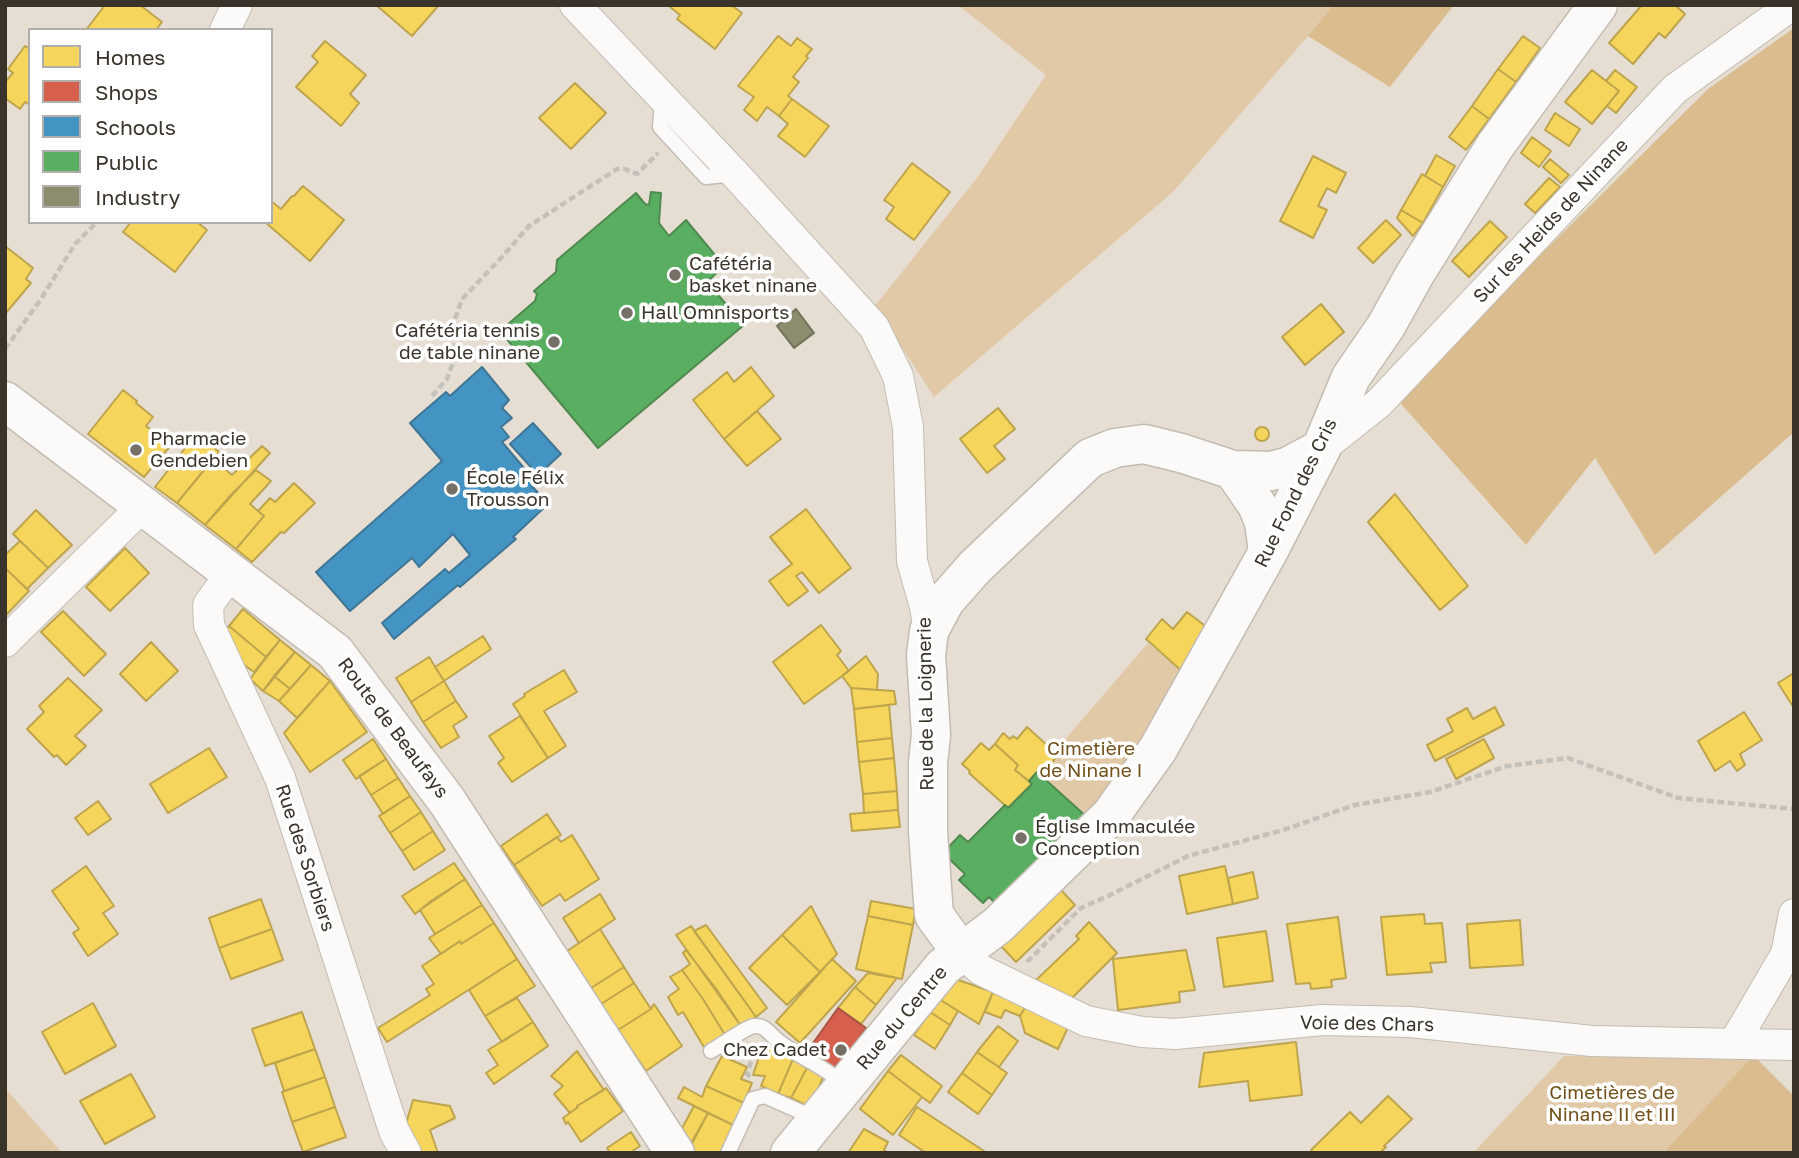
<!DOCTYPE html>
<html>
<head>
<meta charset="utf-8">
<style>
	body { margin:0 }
	#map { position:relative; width:1799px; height:1158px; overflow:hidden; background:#e6ded2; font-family:"Golos Text",sans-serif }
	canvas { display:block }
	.frame { position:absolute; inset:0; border:7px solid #39332a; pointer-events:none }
	.legend { position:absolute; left:28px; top:28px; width:245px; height:196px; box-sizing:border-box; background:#fff; border:2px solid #b0adaa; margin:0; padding:9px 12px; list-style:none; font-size:21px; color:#39332a }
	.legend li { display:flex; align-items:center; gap:14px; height:35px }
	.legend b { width:35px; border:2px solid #b0adaa }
</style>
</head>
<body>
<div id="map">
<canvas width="1799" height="1158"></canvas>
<div class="frame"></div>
<ul class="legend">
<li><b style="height:19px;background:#f6d55c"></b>Homes</li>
<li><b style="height:19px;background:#d6604d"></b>Shops</li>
<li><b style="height:19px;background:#4393c3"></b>Schools</li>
<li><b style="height:19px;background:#5aae61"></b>Public</li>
<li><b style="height:19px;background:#8c8c6e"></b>Industry</li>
</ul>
</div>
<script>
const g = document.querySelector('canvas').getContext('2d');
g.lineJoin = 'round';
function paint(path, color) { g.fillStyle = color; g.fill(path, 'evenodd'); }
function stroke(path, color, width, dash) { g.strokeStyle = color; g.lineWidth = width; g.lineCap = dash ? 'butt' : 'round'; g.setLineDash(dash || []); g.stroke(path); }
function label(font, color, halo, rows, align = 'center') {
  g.font = font + ' "Golos Text",sans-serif'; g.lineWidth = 7; g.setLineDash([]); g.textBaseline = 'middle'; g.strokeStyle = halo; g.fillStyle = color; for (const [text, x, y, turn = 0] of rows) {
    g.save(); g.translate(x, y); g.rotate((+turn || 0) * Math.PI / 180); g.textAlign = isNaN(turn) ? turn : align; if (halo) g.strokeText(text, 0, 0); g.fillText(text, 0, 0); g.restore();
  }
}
paint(new Path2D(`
	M958,5H1333L1308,36L1173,192L934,397L875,306L977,178L1046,75Z
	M1148,643L1184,674L1141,750L1087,817L1041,776L1058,755L1055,751Z
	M1564,1056L1750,1059L1663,1153H1473Z
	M5,1088L62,1153H5Z`), '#e1c9a7');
paint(new Path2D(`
	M1333,5H1454L1390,87L1308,36Z
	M1794,28V432L1655,555L1595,458L1526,545L1396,398L1708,89Z
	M1755,1057L1794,1096V1153H1663L1750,1059Z`), '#dabc8f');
const homes = new Path2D(`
	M105,5H140L162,22L156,30H86Z
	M376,5H439L412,36Z
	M670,5H731L742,13L715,49L677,19L680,15L669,6Z
	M1642,5H1675L1685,14L1665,38L1659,33L1633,64L1609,43Z
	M778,36L791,46L797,38L812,49L806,56L808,58L793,77L799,82L788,96L792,99L779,116L767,107L757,121L744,110L754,97L738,86Z
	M1523,36L1540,48L1516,82L1498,69Z
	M325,41L366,75L350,94L359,103L341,126L296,87L318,62L312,56Z
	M25,46L30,49V105L25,102L20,109L5,98V82L13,73L8,69Z
	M1498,69L1516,82L1489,119L1472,106Z
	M1592,70L1619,91L1592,124L1565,102Z
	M1615,70L1637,87L1616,113L1607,106L1619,91L1606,81Z
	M575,83L606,113L571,149L539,118Z
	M792,99L829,126L805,157L778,136L788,124L779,116Z
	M1472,106L1489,119L1466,150L1449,137Z
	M1555,113L1580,129L1569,146L1545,130Z
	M1532,137L1551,151L1539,167L1521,153Z
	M1436,155L1455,166L1443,187L1425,176Z
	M1313,156L1346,173L1336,193L1327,188L1318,206L1327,210L1313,238L1280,221Z
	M1550,159L1569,175L1561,183L1543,167Z
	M912,163L950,192L914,240L886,219L894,207L884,200Z
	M1422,174L1443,187L1423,223L1401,210Z
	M1549,178L1560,187L1535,213L1525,204Z
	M303,186L344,220L310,261L265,222H271V201L281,209L292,196H294Z
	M1401,210L1423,223L1413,236L1397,218Z
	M1386,220L1401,235L1373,263L1358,248Z
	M1490,221L1507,237L1469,277L1452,261Z
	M131,222H197L207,230L175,272L123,232Z
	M5,246L33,268L26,279L31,283L5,314Z
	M1321,304L1344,332L1305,365L1282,337Z
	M751,367L774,396L724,439L693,400L727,372L734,382Z
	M123,390L137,401L136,403L153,417L146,426L171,445L144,477L88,434Z
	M998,408L1015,429L994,446L1005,459L987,473L960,439Z
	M757,411L781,439L747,466L724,439Z
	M1255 434a7 7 0 1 1 14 0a7 7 0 1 1-14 0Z
	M193,438L202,446L207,441L219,452L177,503L155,487Z
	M262,446L270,453L205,525L177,503L213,459L232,475Z
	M256,470L271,481L250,504L264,516L236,549L205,525L230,496Z
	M294,483L315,503L284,533L281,532L252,562L236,549L264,516L258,511L270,498L275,502Z
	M1395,494L1468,586L1440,610L1368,522Z
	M806,509L851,568L819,593L802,572L796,576L808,591L788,606L769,581L792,564L770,537Z
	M36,510L72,545L48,568L13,534Z
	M20,541L48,568L27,589L5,568V555Z
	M125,548L149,573L110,611L86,587Z
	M5,568L29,591L6,615L5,614Z
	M243,609L280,640L266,657L229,626Z
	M63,611L106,654L84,676L41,632Z
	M1187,612L1208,628L1185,674L1146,639L1162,619L1173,629Z
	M821,625L841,651L837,655L849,671L804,704L773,662Z
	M229,626L266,657L254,672L240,662L225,632Z
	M483,636L491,649L444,681L435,667Z
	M280,640L295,652L263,691L250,679Z
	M151,642L178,671L146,701L120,674Z
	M295,652L311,665L290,689L274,676Z
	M866,656L878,674L877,690L851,688L842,676Z
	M429,657L444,681L411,702L396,678Z
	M311,665L330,681L297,718L279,701Z
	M564,670L577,692L544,711L566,746L548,758L513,704L525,696L524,694Z
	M1794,673V708L1778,683Z
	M274,676L290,689L279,701L263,691Z
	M68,678L102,710L75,736L86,746L66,765L57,755L54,757L27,729L44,712L39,706Z
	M330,681L367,732L310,772L284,733Z
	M444,681L456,701L423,722L411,702Z
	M851,688L894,691L896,704L854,709Z
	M456,701L467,717L453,726L459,737L441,748L423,722Z
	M889,705L892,738L857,742L854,709Z
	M1495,707L1504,725L1435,761L1427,745L1453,731L1447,719L1467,708L1473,719Z
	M1744,712L1762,740L1740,754L1745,765L1737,771L1730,761L1715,771L1698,741Z
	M520,716L548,758L512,782L498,763L504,758L489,736Z
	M1027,727L1058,755L1041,776L1037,772L1029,781L1015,770L1018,765L995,744L1003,733L1010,739L1013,736L1017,739Z
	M892,738L894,758L859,762L857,742Z
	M373,739L386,759L356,779L343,760Z
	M1484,739L1494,758L1456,779L1446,759Z
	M981,743L989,750L995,744L1018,765L1015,770L1032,784L1008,808L969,773L970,771L962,764Z
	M209,748L227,777L168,813L150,784Z
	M894,758L897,791L863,794L859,762Z
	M386,759L398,778L371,795L359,776Z
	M398,778L410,796L383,814L371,795Z
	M897,791L898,810L864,813L863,794Z
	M410,796L421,812L390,833L379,816Z
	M98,801L111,819L88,835L75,818Z
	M898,810L900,827L852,831L850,814Z
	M421,812L433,831L402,851L390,833Z
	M547,814L561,835L514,865L501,846Z
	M433,831L445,850L414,870L402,851Z
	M572,835L599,879L565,901L560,894L542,906L514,865L557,837L561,842Z
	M454,863L465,879L431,901L415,914L402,896Z
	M86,866L114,906L103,913L118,934L88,956L73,933L79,929L52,891Z
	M1225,866L1233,904L1187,914L1179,876Z
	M1253,872L1258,898L1233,904L1228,878Z
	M465,879L482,905L435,934L420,910Z
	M1060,889L1075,905L1016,962L1001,946Z
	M600,894L615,919L579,943L563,918Z
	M261,899L272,929L219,948L209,918Z
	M871,901L916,909L913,925L868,916Z
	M482,905L494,923L461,944L460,941L441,954L429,938Z
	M811,906L837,954L820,972L782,935Z
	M1424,914L1425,924L1442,923L1446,962L1430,963L1432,972L1387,975L1381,917Z
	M868,916L913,925L902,979L856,969Z
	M1338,917L1346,978L1331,980L1332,987L1311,989L1310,983L1296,984L1287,924Z
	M1520,920L1523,965L1470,968L1467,924Z
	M1089,922L1117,953L1071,999L1033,983L1079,939L1076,936Z
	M494,923L517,959L387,1042L378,1028L430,995L426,989L434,984L422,966L460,941L461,944Z
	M706,925L767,1008L756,1017L694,931Z
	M691,926L756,1017L741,1026L676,935Z
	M272,929L283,960L231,979L219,948Z
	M600,929L624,967L591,988L567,951Z
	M1266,931L1273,981L1224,987L1217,938Z
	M782,935L820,972L787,1005L749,968Z
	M686,950L717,990L741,1026L725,1035L703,999L682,970L690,964L683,953Z
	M1186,950L1195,990L1179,992L1180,1002L1118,1010L1113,959Z
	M517,959L535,986L485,1016L469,990Z
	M832,959L856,981L800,1043L776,1022Z
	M624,967L634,983L601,1004L591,988Z
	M682,970L703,999L725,1035L705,1049L683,1012L678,1015L668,997L679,989L670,977Z
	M868,973L897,978L876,1005L855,987Z
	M958,980L993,992L979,1024L939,999L950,984Z
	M634,983L651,1009L618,1030L601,1004Z
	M855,987L876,1005L861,1024L838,1008Z
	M993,992L1027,1004L1020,1016L1005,1010L1001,1018L985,1012Z
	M517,998L533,1022L502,1042L485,1016Z
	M939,999L958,1011L950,1025L930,1012Z
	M93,1003L116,1046L65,1074L42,1032Z
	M654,1004L682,1046L646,1071L618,1030L651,1009Z
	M1027,1004L1070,1023L1058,1049L1025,1033L1020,1016Z
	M302,1012L315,1049L265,1066L252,1029Z
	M930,1012L950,1025L935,1049L914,1035Z
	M533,1022L548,1046L494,1084L486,1073L498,1065L488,1050Z
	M998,1026L1018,1041L999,1067L977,1052Z
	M1296,1042L1302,1095L1250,1101L1248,1081L1199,1087L1204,1053Z
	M768,1045L793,1059L778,1094L761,1086L765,1076L753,1075L758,1060Z
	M315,1049L325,1077L284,1091L275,1063Z
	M577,1051L604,1090L577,1106L578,1107L570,1113L554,1094L563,1086L551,1076Z
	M977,1052L1007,1073L992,1095L962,1073Z
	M901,1055L942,1086L930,1103L888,1071Z
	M722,1056L747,1067L741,1079L752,1083L744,1103L706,1086Z
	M793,1059L808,1066L791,1098L778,1094Z
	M808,1066L824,1075L810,1107L791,1098Z
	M888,1071L922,1097L893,1135L860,1109Z
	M962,1073L992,1095L978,1114L948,1092Z
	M131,1074L155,1117L105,1144L80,1101Z
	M325,1077L335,1107L292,1122L282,1092Z
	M706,1086L744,1103L733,1125L678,1098L684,1087L702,1097Z
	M606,1088L623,1111L581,1142L568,1122L566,1124L563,1118L578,1107L577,1106Z
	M1388,1096L1412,1119L1384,1146L1386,1147L1380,1153H1313L1311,1150L1350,1112L1361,1123Z
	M413,1100L450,1106L455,1118L430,1130L438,1153H417L405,1127Z
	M694,1106L708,1113L689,1147L680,1132Z
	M335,1107L346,1137L303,1152L292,1122Z
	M917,1107L987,1153H926L899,1135Z
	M708,1113L733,1125L721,1153H687Z
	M864,1129L888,1142L884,1150L888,1153H848Z
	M631,1132L640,1146L630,1153H610L607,1148Z`);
paint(homes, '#f6d55c');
stroke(homes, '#bda44d', 2);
const shops = new Path2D(`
	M838,1008L866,1028L837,1069L806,1053Z`);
paint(shops, '#d6604d');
stroke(shops, '#a75242', 2);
const schools = new Path2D(`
	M482,367L509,400L502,408L512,418L501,427L509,437L502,442L535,481L531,485L548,504L513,537L516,539L460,587L458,585L394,639L382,623L445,569L449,573L470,555L453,534L419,567L412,558L350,611L316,572L442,461L410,423L446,392L450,396Z
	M533,423L561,454L538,475L510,444Z`);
paint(schools, '#4393c3');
stroke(schools, '#407695', 2);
const public = new Path2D(`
	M651,192L661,193L659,223L669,236L686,220L724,266L707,282L744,325L598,448L500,331L535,301L537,294L534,291L556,272L557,260L636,193L645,204L649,205Z
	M1037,772L1089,819L1002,910L989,897L983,903L959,880L965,874L943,853L960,835L968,842L1005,805L1008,808L1032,784L1029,781Z`);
paint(public, '#5aae61');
stroke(public, '#508950', 2);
const industry = new Path2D(`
	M796,309L814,333L794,348L777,326Z`);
paint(industry, '#8c8c6e');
stroke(industry, '#73715a', 2);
const lane = new Path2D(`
	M662,100L660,127L706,177L734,174
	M711,1051C720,1046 746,1027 754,1026C765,1025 769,1033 776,1039C798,1058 824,1065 844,1085
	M728,1153L753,1099L765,1096L817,1119`);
const street = new Path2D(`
	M575,5L735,174L874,327L898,376L908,427L912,561L925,607L929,631
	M225,30L237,5
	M1321,449L1379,403L1675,89L1792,5
	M231,573L208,605L209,625L280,778L394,1131L406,1153
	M5,642L143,506
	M961,952L981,970L1086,1021L1142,1032L1175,1034L1323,1020L1410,1022L1592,1041L1794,1045
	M1734,1043L1786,954L1794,914`);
const secondary = new Path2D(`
	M5,401L335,652L447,801L675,1153
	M1233,470L1257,505L1264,522L1268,552
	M961,952L934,915L928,832V763L931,735L926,655L929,631L945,601L975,567L1090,458L1115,448L1144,444L1181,453L1233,470L1271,471L1287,467L1321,449
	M790,1153L943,967L998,925L1111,815L1158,749L1268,552L1321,449L1351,377L1386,326L1415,274L1495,146L1598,5`);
stroke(lane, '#c2bcb2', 17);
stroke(street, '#c2bcb2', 32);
stroke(secondary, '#c2bcb2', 41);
stroke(new Path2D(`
	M5,349L41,299L75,244L97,222
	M432,396L447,379L452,365L455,343V319L462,299L502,257L529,226L617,169H625L637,174L658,153
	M1027,962L1081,908L1108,896L1188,856L1283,830L1355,805L1430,792L1507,766L1568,758L1678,798L1794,809
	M751,1051L752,1058L747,1074L752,1078`), '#c4c1bb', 4.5, [7, 3.5]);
stroke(lane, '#fbfaf8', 14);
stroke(street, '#fbfaf8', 30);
stroke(secondary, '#fbfaf8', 38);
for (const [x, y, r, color] of [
	[675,275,7,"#766f65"],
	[627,313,7,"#766f65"],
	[554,342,7,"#766f65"],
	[136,450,7,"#766f65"],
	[452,489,7,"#766f65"],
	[1021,838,7,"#766f65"],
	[841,1050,7,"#766f65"]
]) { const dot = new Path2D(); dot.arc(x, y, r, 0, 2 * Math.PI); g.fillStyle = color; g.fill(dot); stroke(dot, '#fff', 2.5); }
label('19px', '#39332a', '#fff', [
	["Sur les Heids de Ninane",1551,221,-47],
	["Rue Fond des Cris",1296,493,-64],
	["Rue de la Loignerie",926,704,-91],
	["Route de Beaufays",393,728,53],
	["Rue des Sorbiers",305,858,72],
	["Rue du Centre",902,1018,-50],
	["Voie des Chars",1367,1024,1]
]);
label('19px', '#39332a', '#fff', [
	["Cafétéria",689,264],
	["basket ninane",689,286],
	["Hall Omnisports",641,313],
	["Cafétéria tennis",540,331,"right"],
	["de table ninane",540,353,"right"],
	["Pharmacie",150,439],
	["Gendebien",150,461],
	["École Félix",466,478],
	["Trousson",466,500],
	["Église Immaculée",1035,827],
	["Conception",1035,849],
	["Chez Cadet",827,1050,"right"]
], 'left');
label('19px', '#71501a', '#fff', [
	["Cimetière",1091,749],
	["de Ninane I",1091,771],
	["Cimetières de",1612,1093],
	["Ninane II et III",1612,1115]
]);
</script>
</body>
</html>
